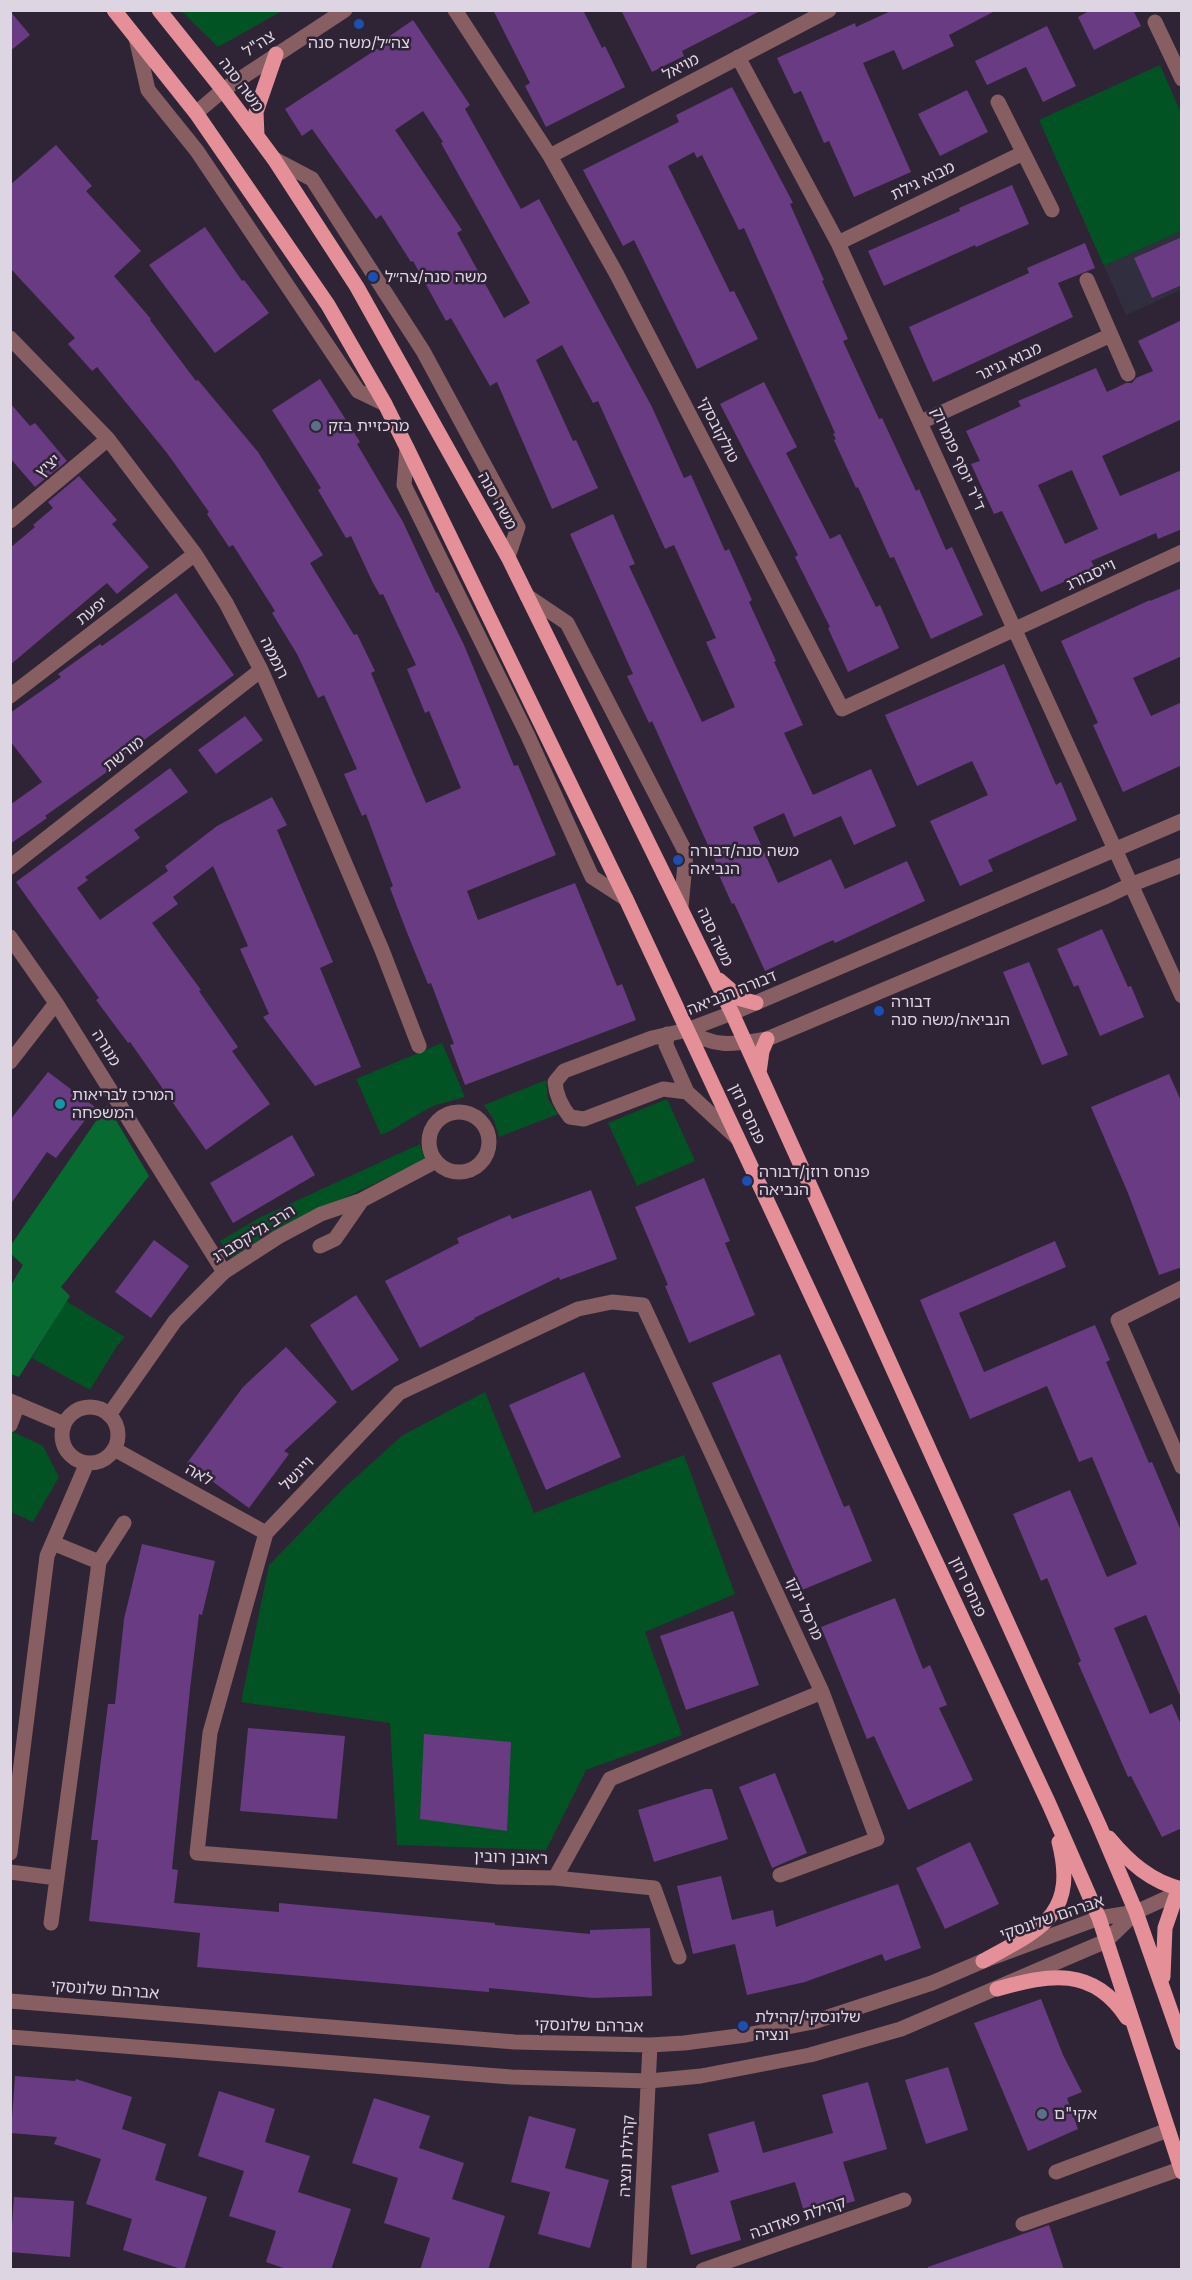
<!DOCTYPE html>
<html>
<head>
<meta charset="utf-8">
<style>
	body { margin:0 }
	#map { position:relative; width:1192px; height:2280px; overflow:hidden; background:#2f2436; font-family:Inter,sans-serif }
	canvas { display:block }
	.frame { position:absolute; inset:0; border:12px solid #ddd5e1; pointer-events:none }
</style>
</head>
<body>
<div id="map">
<canvas width="1192" height="2280"></canvas>
<div class="frame"></div>
</div>
<script>
const g = document.querySelector('canvas').getContext('2d');
g.lineJoin = 'round';
function paint(path, color) { g.fillStyle = color; g.fill(path, 'evenodd'); }
function stroke(path, color, width, dash) { g.strokeStyle = color; g.lineWidth = width; g.lineCap = dash ? 'butt' : 'round'; g.setLineDash(dash || []); g.stroke(path); }
function label(font, color, halo, rows, align = 'center') {
  g.font = font + ' Inter,"Noto Sans Hebrew",sans-serif'; g.lineWidth = 5; g.setLineDash([]); g.textBaseline = 'middle'; g.strokeStyle = halo; g.fillStyle = color; for (const [text, x, y, turn = 0] of rows) {
    g.save(); g.translate(x, y); g.rotate((+turn || 0) * Math.PI / 180); g.textAlign = isNaN(turn) ? turn : align; if (halo) g.strokeText(text, 0, 0); g.fillText(text, 0, 0); g.restore();
  }
}
paint(new Path2D(`
	M1181,231V290L1126,315L1104,266Z`), '#312e3f');
paint(new Path2D(`
	M181,11H282L218,47Z
	M1160,65L1181,113V231L1104,266L1039,120Z
	M442,1043L465,1097C456,1100 445,1102 436,1105C416,1113 401,1127 381,1135L356,1079Z
	M546,1080L548,1099L558,1114L499,1137L494,1120L484,1105Z
	M667,1099L695,1161L637,1186L608,1123Z
	M420,1144L425,1160L268,1234L231,1259L220,1241L259,1218Z
	M66,1301L125,1337L117,1346L90,1390L32,1358Z
	M485,1392L534,1513L684,1455L735,1594L645,1632L682,1735L586,1770L546,1850L397,1845L390,1723L241,1702L269,1565L344,1488L403,1435Z
	M11,1431L43,1446L59,1477L33,1522L11,1512Z`), '#025324');
paint(new Path2D(`
	M107,1105L149,1176L61,1287L70,1296L19,1377L11,1374V1285L23,1265L11,1254V1245Z`), '#076a31');
paint(new Path2D(`
	M493,10H583L602,48L605,46L625,87L546,127L525,86L530,83Z
	M621,10H762L682,51L684,56L652,72Z
	M893,10H997L949,35L954,46L903,70L894,50L863,63L911,172L854,197L829,141L824,143L801,91L794,94L777,58L855,23L856,27Z
	M1091,10H1133L1141,26L1094,50L1078,17Z
	M10,11L30,35L10,51Z
	M413,20L470,105L465,109L521,209L539,199L652,407L684,478L691,475L725,551L729,549L752,600L749,602L776,661L774,662L803,725L784,733L813,795L871,769L896,826L854,845L841,816L794,837L784,813L753,827L778,883L831,859L845,889L907,861L925,901L835,943L833,940L765,971L734,903L732,904L714,864L716,863L652,721L649,723L627,676L633,674L570,534L613,514L635,564L629,566L702,722L735,707L706,642L716,638L674,545L665,549L598,401L593,403L562,345L536,360L573,441L576,440L598,488L552,509L497,382L490,386L451,318L446,321L413,261L411,262L381,215L376,219L312,129L302,136L285,109L380,47L378,44ZM423,111L443,142L441,143L530,303L504,318L457,233L462,230L395,130Z
	M1047,26L1076,86L1043,102L1026,67L987,85L975,61Z
	M732,87L793,203L790,204L824,280L822,281L848,339L843,341L879,419L882,418L916,491L919,489L946,550L952,547L983,615L931,639L894,557L890,558L858,487L856,488L834,440L836,439L833,434L835,433L744,228L739,230L702,155L697,158L694,152L668,166L730,292L734,291L758,339L697,369L634,240L623,246L583,170L679,122L676,115Z
	M967,90L988,132L940,156L918,114Z
	M56,145L92,186L86,191L141,251L114,276L151,319L150,320L196,381L198,380L258,452L323,555L310,563L354,635L357,634L375,671L371,673L426,803L461,788L429,711L425,713L407,669L416,665L383,594L380,595L373,583L351,536L346,538L318,490L321,488L272,410L320,379L360,442L357,444L403,522L436,593L438,592L464,645L514,766L518,765L556,855L467,891L478,920L575,883L617,986L622,984L636,1020L465,1085L450,1045L454,1044L431,983L428,984L406,930L390,888L393,886L366,814L362,816L344,774L357,769L324,695L318,698L297,654L272,613L275,611L233,545L229,547L207,514L209,512L167,453L97,367L92,371L68,344L75,338L10,268V185Z
	M1012,185L1029,224L976,247L975,245L884,286L868,251L960,211L959,208Z
	M205,227L242,281L244,280L269,313L215,353L149,265Z
	M1182,237V285L1152,298L1134,258Z
	M1085,243L1095,268L1058,283L1073,317L933,382L909,327L1029,273L1027,268Z
	M1182,320V419L1102,456L1120,496L1182,470V529L1158,539L1156,533L1091,561L1095,568L1041,592L1002,511L994,514L971,464L980,461L966,431L1021,406L1018,401L1096,368L1107,392L1126,383H1132L1136,378L1153,371L1138,341ZM1072,470L1098,529L1065,544L1038,485Z
	M764,382L797,447L786,453L830,539L840,534L876,607L880,605L899,648L848,672L828,628L830,627L795,557L798,555L720,404Z
	M10,403L30,426L35,423L67,461L35,487L10,458Z
	M79,476L117,520L112,524L149,567L117,594L107,583L10,665V548L35,527L33,525L53,508L48,502Z
	M1182,588V656L1133,678L1151,716L1182,702V765L1123,792L1093,725L1098,723L1061,641L1150,600V601Z
	M176,593L234,675L108,766L111,769L45,816L47,818L10,844V805L42,782L10,741V713L61,677L58,674L100,644L102,646Z
	M1004,664L1056,785L1061,782L1077,820L988,860L993,871L960,886L930,821L988,795L972,761L917,786L885,715Z
	M245,716L263,740L216,774L198,750Z
	M170,768L188,792L134,830L140,838L85,877L88,880L77,888L100,920L168,871L165,866L217,826L272,797L287,825L277,830L333,962L320,968L361,1067L315,1086L263,1017L269,1014L240,949L248,946L213,866L173,897L178,904L152,923L201,990L199,991L238,1047L232,1051L270,1104L206,1150L130,1042L128,1043L96,1000L99,998L16,882Z
	M1102,929L1128,987L1131,986L1144,1017L1100,1036L1078,985L1074,987L1057,949Z
	M1029,962L1068,1055L1042,1065L1003,972Z
	M48,1072L95,1107L56,1158L47,1152L10,1205V1120Z
	M1169,1074L1182,1103V1267L1159,1275L1128,1193L1091,1107Z
	M292,1135L315,1175L233,1223L210,1183Z
	M704,1178L730,1241L725,1243L755,1315L689,1343L665,1286L668,1285L635,1207Z
	M591,1190L617,1259L560,1280L559,1277L474,1318L475,1319L420,1348L385,1281L459,1243L457,1238L510,1215L512,1219Z
	M154,1240L189,1266L151,1318L115,1292Z
	M1055,1241L1066,1267L959,1313L984,1372L1095,1325L1110,1360L1106,1362L1149,1463L1152,1462L1182,1533V1700L1146,1615L1114,1628L1150,1714L1172,1704L1182,1727V1828L1162,1837L1131,1776L1128,1777L1078,1663L1081,1661L1047,1578L1041,1581L1013,1514L1070,1490L1107,1577L1137,1564L1092,1457L1079,1462L1047,1386L970,1419L920,1300Z
	M356,1295L399,1360L352,1391L310,1325Z
	M286,1347L337,1402L284,1451L289,1454L249,1508L187,1463L243,1387Z
	M780,1354L844,1507L849,1505L872,1561L802,1590L712,1383Z
	M584,1372L621,1457L546,1490L509,1405Z
	M142,1544L215,1561L202,1615L199,1614L190,1689L172,1869L178,1870L174,1903L279,1912V1903L495,1923V1925L590,1934V1930L650,1928L652,1996L593,1998L489,1988V1992L197,1967L200,1933L89,1921L98,1840H91L108,1704H115L124,1619Z
	M895,1598L923,1669L930,1665L947,1705L939,1708L973,1780L908,1810L874,1736L867,1739L821,1627Z
	M733,1611L759,1685L686,1710L660,1636Z
	M248,1728L345,1736L337,1819L240,1811Z
	M424,1734L511,1742L507,1831L420,1819Z
	M775,1773L807,1853L772,1868L739,1787Z
	M705,1789H712L728,1839L654,1862L638,1810Z
	M970,1842L999,1904L945,1929L916,1868Z
	M721,1876L732,1920L773,1910L776,1927L898,1884L921,1948L885,1961L882,1954L805,1982L747,1995L735,1944L693,1954L677,1886Z
	M1041,1999L1063,2055L1082,2092L1067,2098L1078,2129L1028,2151L974,2023Z
	M948,2067L968,2130L926,2144L905,2080Z
	M15,2076L75,2081L76,2079L132,2097L122,2129L166,2144L155,2180L207,2197L184,2270L123,2250L132,2219L86,2204L101,2159L54,2144L57,2137L11,2133Z
	M868,2082L887,2149L843,2162L855,2201L805,2215L795,2182L730,2201L741,2240L691,2255L671,2186L719,2172L708,2134L754,2121L763,2153L833,2133L822,2095Z
	M219,2091L275,2109L265,2142L310,2156L298,2192L351,2209L331,2270H289L266,2262L276,2231L229,2216L244,2171L198,2156Z
	M374,2098L430,2116L419,2148L464,2163L452,2199L505,2216L488,2270H420L430,2238L384,2223L398,2178L352,2163Z
	M529,2116L576,2129L565,2168L609,2180L590,2248L538,2234L550,2192L511,2182Z
	M14,2197L74,2201L70,2257L10,2252Z
	M1049,2225L1064,2270H928V2267Z`), '#693b82');
stroke(new Path2D(`
	M455,10L550,156L616,273L842,709L1182,552
	M1155,22L1182,79
	M136,38L148,90L197,151L358,391L385,404
	M738,57L838,243L1182,996
	M998,102L1052,210
	M196,113L223,90L345,10
	M550,156L829,10
	M274,159L312,179L423,351L518,527L508,557
	M838,243L1023,153
	M1087,280L1128,374
	M10,338L108,439L195,554L226,603L261,670L309,779L382,950L419,1046
	M921,422L1111,335
	M407,448L404,485L528,736L592,877L626,899
	M10,521L108,439
	M527,596L567,623L686,853L681,907
	M10,696L195,554
	M10,867L261,670
	M10,937L56,1003L224,1272
	M687,1030C716,1049 735,1044 767,1039L1107,896L1130,885L1182,865
	M667,1034L666,1045L687,1092
	M10,1062L56,1003
	M429 1142a30 30 0 1 1 60 0a30 30 0 1 1-60 0Z
	M737,1138L687,1092L663,1089L584,1119L570,1117C561,1106 556,1096 555,1082L564,1071L652,1038L687,1030L732,1013L1182,821
	M320,1246L335,1239L362,1200
	M1182,1288L1118,1320L1182,1467
	M10,1401L64,1424
	M62 1435a28 28 0 1 1 56 0a28 28 0 1 1-56 0Z
	M109,1415L175,1321L224,1272L278,1237L321,1214L362,1200L436,1161
	M10,1425L18,1404
	M114,1449L266,1533
	M53,1543L99,1562
	M10,1853L47,1556L87,1463
	M10,1872L57,1878
	M780,1875L877,1839L822,1692L643,1305L612,1302L578,1309L399,1393L266,1533L210,1733L197,1853L499,1877L555,1878L610,1779L822,1692
	M555,1878L654,1888L679,1957
	M51,1923L99,1562L124,1523
	M10,2001L515,2042L650,2045L684,2043L746,2035L813,2022L932,1983L983,1961L1099,1918L1136,1912L1182,1891
	M10,2037L511,2077L649,2081L701,2076L810,2055L901,2029L1106,1941L1136,1912
	M1056,2172L1168,2130
	M1023,2224L1180,2169
	M639,2270L650,2045
	M703,2270L904,2200`), '#875e61', 15);
stroke(new Path2D(`
	M114,10L196,113L328,305L385,404L407,448L626,899L1049,1804L1099,1918L1182,2172
	M159,10L223,90L274,159L357,287L508,557L732,1013L1099,1825L1136,1912L1182,2043
	M257,136L256,112L276,54
	M719,980L741,999L756,1003
	M759,1073L762,1051L767,1039
	M1109,1838C1129,1862 1151,1882 1182,1889
	M983,1961C1039,1930 1078,1916 1059,1842
	M1163,1977L1165,1928L1177,1893
	M997,1989C1050,1974 1093,1966 1127,2018`), '#e59098', 15);
for (const [x, y, r, color] of [
	[359,24,6,"#1a4fb4"],
	[373,277,6,"#1a4fb4"],
	[316,426,6,"#5c6f8a"],
	[678,860,6,"#1a4fb4"],
	[879,1011,6,"#1a4fb4"],
	[60,1104,6,"#0f9aa8"],
	[747,1181,6,"#1a4fb4"],
	[743,2026,6,"#1a4fb4"],
	[1042,2114,6,"#5c6f8a"]
]) { const dot = new Path2D(); dot.arc(x, y, r, 0, 2 * Math.PI); g.fillStyle = color; g.fill(dot); stroke(dot, '#2f2436', 2); }
label('16px', '#ddd5e1', '#2f2436', [
	["צה״ל/משה סנה",359,43,"center"],
	["משה סנה/צה״ל",385,277],
	["מרכזיית בזק",328,426],
	["משה סנה/דבורה",690,851],
	["הנביאה",690,869],
	["דבורה",891,1002],
	["הנביאה/משה סנה",891,1020],
	["המרכז לבריאות",72,1095],
	["המשפחה",72,1113],
	["פנחס רוזן/דבורה",759,1172],
	["הנביאה",759,1190],
	["שלונסקי/קהילת",755,2017],
	["ונציה",755,2035],
	["אקי\"ם",1054,2114]
], 'left');
label('16px', '#ddd5e1', '#2f2436', [
	["צה\"ל",259,44,-33],
	["מויאל",681,67,-28],
	["משה סנה",241,85,53],
	["מבוא גילת",923,181,-26],
	["מבוא גניגר",1009,362,-25],
	["טולקובסקי",718,430,63],
	["ד\"ר יוסף פומרוק",958,459,66],
	["יציץ",48,466,-40],
	["משה סנה",497,501,61],
	["וייסבורג",1091,575,-25],
	["יפעת",92,611,-38],
	["רוממה",274,658,64],
	["מורשת",124,754,-38],
	["משה סנה",715,937,65],
	["דבורה הנביאה",732,993,-22],
	["מנורה",106,1048,58],
	["פנחס רוזן",747,1114,65],
	["הרב גליקסברג",254,1234,-32],
	["ויינשל",297,1474,-46],
	["לאה",199,1475,29],
	["פנחס רוזן",968,1587,65],
	["מרסל ינקו",804,1609,65],
	["ראובן רובין",511,1858,2],
	["אברהם שלונסקי",1052,1918,-19],
	["אברהם שלונסקי",105,1990,4],
	["אברהם שלונסקי",589,2026,1],
	["קהילת ונציה",627,2156,-87],
	["קהילת פאדובה",798,2218,-19]
]);
</script>
</body>
</html>
